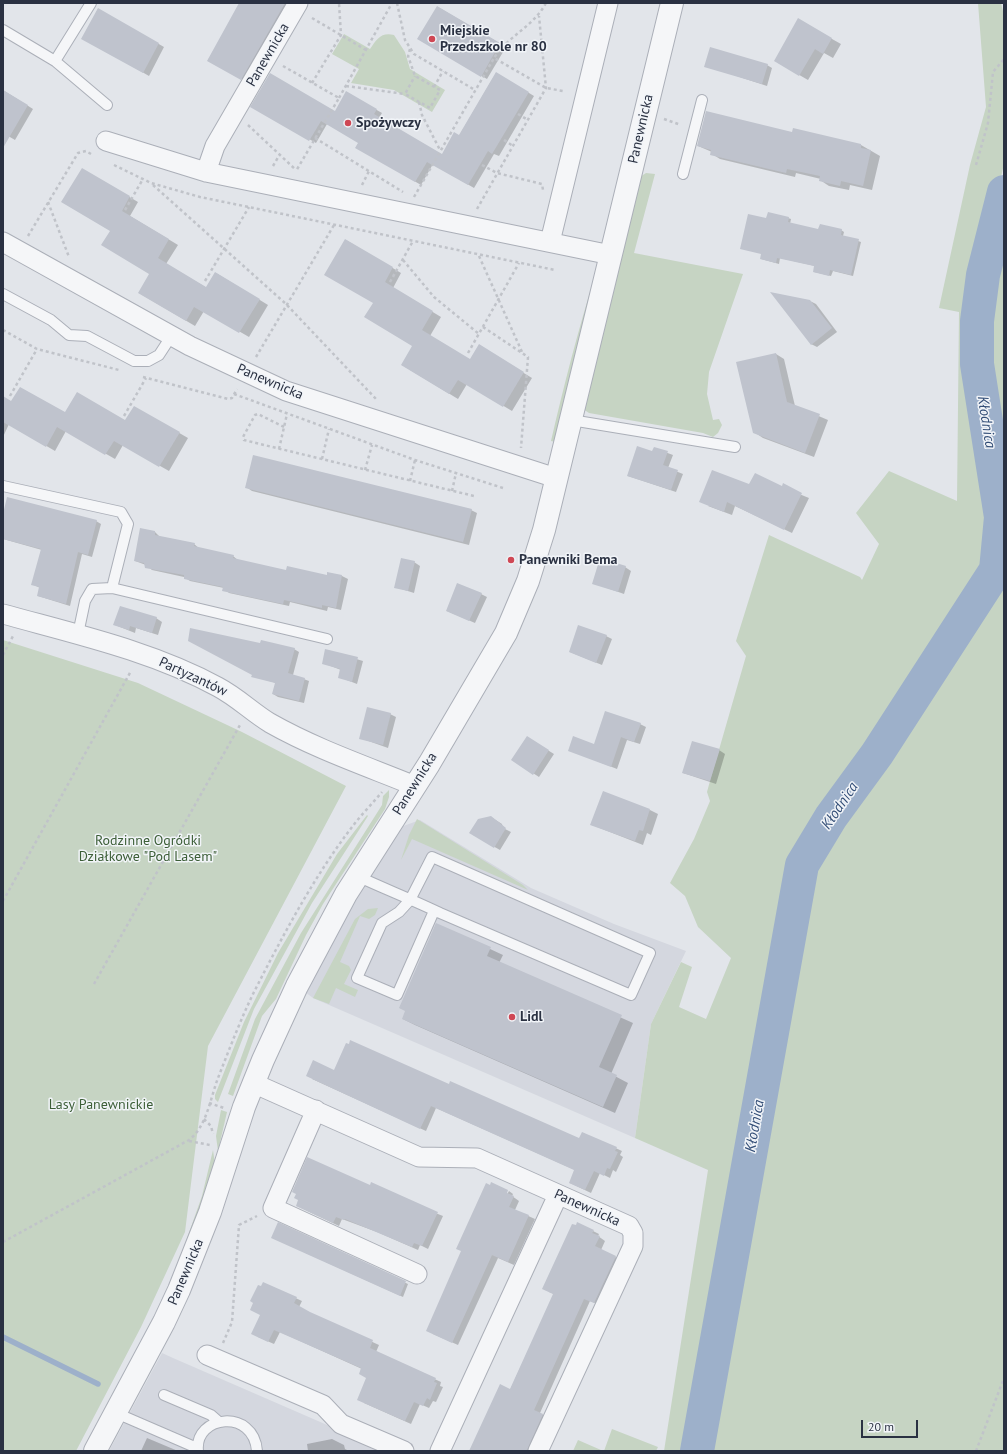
<!DOCTYPE html>
<html>
<head>
<meta charset="utf-8">
<style>
	body { margin:0 }
	#map { position:relative; width:1007px; height:1454px; overflow:hidden; background:#e2e5ea; font-family:"PT Sans",sans-serif }
	canvas { display:block }
	.frame { position:absolute; inset:0; border:4px solid #2a3142; pointer-events:none }
	.scale { position:absolute; left:861px; top:1420px; width:57px; height:18px; box-sizing:border-box; border:2px solid #2a3142; border-top:0; padding-left:5px; font-size:12px; line-height:14px; white-space:nowrap; color:#2a3142; -webkit-text-stroke:3px #f1f4f8; paint-order:stroke }
</style>
</head>
<body>
<div id="map">
<canvas width="1007" height="1454"></canvas>
<div class="frame"></div>
<div class="scale">20 m</div>
</div>
<script>
const g = document.querySelector('canvas').getContext('2d');
g.lineJoin = 'round';
function paint(path, color) { g.fillStyle = color; g.fill(path, 'evenodd'); }
function stroke(path, color, width, dash) { g.strokeStyle = color; g.lineWidth = width; g.lineCap = dash ? 'butt' : 'round'; g.setLineDash(dash || []); g.stroke(path); }
function label(font, color, halo, rows, align = 'center') {
  g.font = font + ' "PT Sans",sans-serif'; g.lineWidth = 3; g.setLineDash([]); g.textBaseline = 'middle'; g.strokeStyle = halo; g.fillStyle = color; for (const [text, x, y, turn = 0] of rows) {
    g.save(); g.translate(x, y); g.rotate((+turn || 0) * Math.PI / 180); g.textAlign = isNaN(turn) ? turn : align; if (halo) g.strokeText(text, 0, 0); g.fillText(text, 0, 0); g.restore();
  }
}
paint(new Path2D(`
	M420,820L531,888L614,924L686,951L651,1024L635,1138L313,998L305,992L325,948L395,829Z
	M162,1353L173,1358L387,1451H109Z`), '#d4d7df');
paint(new Path2D(`
	M978,3H1001L1004,15V164L969,317L971,386L993,518L983,575L946,628L937,650L829,813L798,864L693,1451H664L708,1170L635,1138L651,1024L681,962L692,967L679,1007L706,1019L731,958L698,927L685,896L670,883L694,839L710,801L707,792L710,781L746,656L736,641L769,535L860,577L862,580L879,544L856,513L889,471L957,501L959,312L939,308L970,165L986,107Z
	M344,34L370,49C377,39 381,32 394,35L405,52L410,69L445,90L432,112L394,90L351,83L359,69L332,54Z
	M646,173L655,174L634,253L743,274L709,372L707,394L713,420L719,419L722,425L718,433L713,437L703,433L589,413L583,409L640,177Z
	M1004,223V482L984,380V327L992,269Z
	M595,276L555,442L551,441C564,385 578,330 595,276Z
	M1004,581V1451H703L808,868L830,828L893,744L982,617Z
	M3,640L138,683L242,732L346,786L208,1046L185,1232L141,1327L76,1451H3Z
	M389,790V797L385,809L323,904L306,935L276,999L262,1016L233,1096L228,1094L255,1019L301,933L382,805L383,796Z
	M367,815L368,816L312,903L254,1009L218,1102L215,1099V1095L244,1022L278,953L337,854Z
	M417,819L523,885L528,890L412,839L401,860L409,835Z
	M378,908L375,915L369,919L360,916L340,962L349,966L351,970L344,984L358,990L355,997L336,988L329,1004L313,998L355,919L368,909Z
	M221,1110L227,1112L218,1151L216,1136Z
	M213,1150L215,1164L189,1245L185,1244L202,1196Z
	M612,1429L658,1447L656,1451H604Z
	M578,1440L601,1450V1451H573Z`), '#c6d4c3');
paint(new Path2D(`
	M241,3H292L247,82L208,60Z
	M438,7L506,47L487,79L418,39Z
	M98,9L164,47L149,76L83,38Z
	M798,20L841,44L833,58L824,53L808,80L775,61Z
	M767,65L772,68L767,86L706,66Z
	M496,73L534,96L499,156L494,154L474,188L433,164L421,185L356,147L359,142L327,124L316,143L252,106L335,113L347,93L382,113L379,118L442,155L459,136Z
	M3,90L33,109L15,140L3,133Z
	M793,133L861,145L880,156L872,190L850,185L849,190L829,186L820,180L821,179L796,173L795,177L720,159L712,154V152L698,146Z
	M82,169L138,202L130,216L178,245L166,264L207,288L216,273L268,305L249,337L204,311L195,326L139,293L151,274L111,230Z
	M788,218L791,219L790,224L819,230H841L844,232L843,236L861,242L853,276L833,271L831,276L814,272L815,266L780,258L779,264L761,259L767,220Z
	M346,240L401,273L393,288L441,317L430,336L470,361L479,346L532,378L512,411L467,384L458,399L402,365L414,346L374,303Z
	M810,301L816,304L837,332L817,347L811,344Z
	M776,354L784,359L795,406L828,420L814,457L763,438L754,432Z
	M3,397L12,402L66,414L126,422L134,407L188,438L169,471L123,445L115,459L66,431L55,451L9,424L3,437Z
	M654,448L673,455L668,468L683,474L676,492L628,476L653,452Z
	M749,486L782,487L809,498L792,533L735,506L732,515L708,506Z
	M246,487L471,510L477,513L469,545L252,491Z
	M3,516L96,521L101,524L92,557L82,554L70,606L38,596L40,588L32,584L42,550L3,539Z
	M155,532L160,537L194,544L200,549L233,556L239,561L287,571L328,576V573L342,576L348,579L341,610L328,607L327,611L290,602L289,606L229,593L224,588L190,581L184,577L152,570L146,565L135,561Z
	M414,562L420,566L414,593L395,587Z
	M625,567L631,571L624,594L593,583Z
	M481,594L487,597L475,623L447,611Z
	M156,618L162,622L158,635L136,628L135,633L115,625Z
	M606,636L612,639L602,665L570,652Z
	M260,644L294,649L299,652L293,675L309,681L304,703L278,697L273,694L276,683L252,676Z
	M326,650L363,661L357,684L339,677L341,670L323,663Z
	M390,714L396,717L388,748L360,738Z
	M640,724L646,727L640,744L627,740L617,769L569,750L594,745Z
	M533,741L554,754L539,777L513,760Z
	M719,750L725,754L716,784L683,773Z
	M650,810L658,814L651,835L647,833L643,845L592,825Z
	M491,817L502,824L503,828L511,832L500,850L470,833Z
	M436,924L503,955L499,963L633,1023L611,1074L628,1083L615,1113L415,1025L403,1019Z
	M334,1071L450,1086L580,1140L583,1133L622,1151L620,1155L623,1157L616,1172L613,1170L610,1178L600,1173L591,1193L570,1183L575,1170L436,1108L426,1131L312,1079Z
	M370,1187L443,1216L428,1249L420,1245L418,1250L377,1232L342,1219L339,1226L297,1206Z
	M509,1191L513,1194L512,1196L519,1201L515,1210L535,1219L514,1265L498,1258L458,1345L433,1334Z
	M279,1224L408,1284L403,1297L275,1239Z
	M593,1231L599,1234L598,1236L605,1241L601,1250L621,1260L600,1305L590,1301L540,1413L548,1418L534,1451H474L471,1450L510,1390L554,1294L549,1292Z
	M263,1283L302,1301L299,1307L309,1313L379,1345L376,1352L441,1382L440,1386L443,1387L436,1402L433,1401L429,1408L420,1404L411,1424L364,1403L367,1379L362,1369L280,1332L274,1344L258,1337Z
	M147,1438L178,1451H141Z
	M332,1439L344,1445L345,1449L349,1451H308L307,1444Z`), '#0003');
stroke(new Path2D(`
	M987,205L1001,204
	M3,1337L98,1384`), '#9db0ca', 5.5);
stroke(new Path2D(`
	M697,1451L802,865L831,817L877,754L996,570L1001,517L977,364V321L983,275L1004,192`), '#9db0ca', 34);
paint(new Path2D(`
	M239,3H285L241,80L207,61Z
	M437,6L500,43L481,77L417,39Z
	M98,8L159,43L143,73L81,39Z
	M798,18L832,38L823,54L815,49L799,76L774,61Z
	M710,47L768,64L762,84L704,67Z
	M496,72L529,92L492,154L488,151L468,185L427,162L415,182L355,148L358,143L321,121L309,141L250,107L270,73L335,111L346,91L377,109L374,114L442,154L454,132L459,135Z
	M3,90L28,105L3,148Z
	M706,111L792,132L793,128L861,144V148L871,150L863,186L841,181L840,186L819,181L820,176L787,169L786,173L710,155L711,150L697,146Z
	M82,168L130,196L122,211L169,239L158,258L206,287L215,272L260,299L239,333L194,307L186,321L138,293L149,274L101,245L110,231L61,202Z
	M768,212L789,217L788,222L818,229L820,224L842,229L841,235L859,239L851,275L830,270L829,276L813,272L814,266L777,258L776,263L760,259L761,254L740,249L748,214L766,218Z
	M345,239L393,267L385,282L433,311L422,330L470,359L479,344L524,372L503,407L458,380L449,394L401,365L412,346L364,317L373,303L324,275Z
	M770,292L810,300L832,328L811,345Z
	M776,353L787,402L820,414L805,453L753,433L736,362Z
	M20,387L65,412L77,392L125,420L134,406L180,432L159,467L114,441L105,455L57,427L46,447L3,422V396L11,401Z
	M637,446L652,451L654,447L668,451L663,465L678,470L671,490L627,476Z
	M253,455L472,509L463,542L245,488Z
	M712,470L749,484L755,473L782,486L783,483L802,493L784,530L727,502L724,512L699,502Z
	M7,497L97,520L88,555L78,552L66,604L37,596L39,587L31,585L41,549L3,539V514Z
	M140,528L155,531V535L195,543L194,546L234,555L233,558L286,570L287,566L327,575V572L342,575L336,608L322,605V608L284,600L283,604L222,591L223,587L184,579V575L145,568L144,563L134,561Z
	M401,558L415,561L408,591L394,588Z
	M600,558L626,566L618,592L592,584Z
	M457,583L482,593L469,621L446,611Z
	M120,606L157,617L152,633L130,626L129,630L113,625Z
	M578,625L607,635L596,663L569,652Z
	M190,628L260,643L261,640L295,648L288,673L305,678L299,701L272,694L275,683L251,677L252,675L188,641Z
	M325,649L358,657L352,682L338,678L340,669L322,664Z
	M367,707L391,713L383,745L359,739Z
	M605,711L641,723L634,742L621,737L611,767L568,751L573,736L594,744Z
	M527,736L549,750L533,775L511,760Z
	M692,741L720,749L710,781L682,773Z
	M603,791L650,809L643,831L639,830L635,841L590,825Z
	M491,816L506,828L494,848L469,833L478,819Z
	M436,923L491,947L487,956L622,1015L599,1067L617,1075L603,1107L402,1019L405,1011L399,1008Z
	M350,1040L449,1084L450,1081L579,1138L582,1132L617,1147L615,1151L618,1152L610,1169L607,1168L604,1176L594,1171L585,1190L569,1183L574,1170L431,1106L420,1129L306,1076L313,1060L334,1070L346,1043L349,1044Z
	M307,1157L370,1185L371,1182L438,1212L422,1246L414,1243L412,1247L345,1219L344,1220L336,1217L333,1223L296,1206L298,1200L294,1198L296,1194L292,1192Z
	M491,1182L508,1190L507,1193L514,1196L509,1207L529,1215L508,1262L492,1255L452,1343L426,1331L461,1251L456,1249L486,1183L490,1185Z
	M278,1222L406,1281L400,1296L271,1238Z
	M577,1222L594,1230L592,1233L600,1236L595,1246L616,1256L594,1303L584,1299L534,1410L543,1414L527,1450L469,1451L500,1384L510,1389L553,1294L542,1289L572,1224L576,1225Z
	M263,1282L297,1297L294,1303L310,1312L373,1340L370,1348L436,1378L434,1382L437,1383L430,1400L427,1398L423,1406L414,1402L405,1421L357,1400L366,1378L359,1374L361,1368L274,1330L268,1342L251,1334L260,1315L250,1310L253,1303L250,1301L258,1285L261,1286Z`), '#bfc3cd');
const service = new Path2D(`
	M3,30L55,61L107,105
	M55,61L91,3
	M683,174L702,100
	M3,294L51,320L69,335L87,336L134,361H148L159,355L172,335
	M571,420L735,447
	M3,486L121,512L128,524L112,588
	M78,634L85,601L92,589L112,588L327,639
	M357,876C385,889 413,900 440,913L631,995L650,953L432,857L410,900L399,912L382,923L357,978L397,995L434,911
	M164,1395L211,1415L219,1422
	M116,1413L197,1448
	M198,1451C194,1415 254,1408 257,1451`);
const minor = new Path2D(`
	M106,141L206,172L611,255
	M206,172L215,146L298,3
	M3,242L190,346L286,391L556,478
	M550,242L608,3
	M3,614C75,634 152,651 218,687C237,697 252,712 270,723C316,749 366,766 415,786
	M253,1083L419,1157L477,1158L629,1226L633,1233V1246L538,1451
	M316,1110L273,1208L417,1274
	M207,1355L323,1405L341,1424L404,1451
	M440,1451L558,1195`);
const tertiary = new Path2D(`
	M95,1451L164,1322L179,1290L210,1212L244,1107L263,1060L297,986L346,894L429,764L506,633L528,581L544,530L672,3`);
stroke(service, '#abafb8', 12);
stroke(minor, '#abafb8', 21);
stroke(tertiary, '#abafb8', 24);
stroke(new Path2D(`
	M397,3L405,40L414,54L475,90
	M546,3C533,27 509,35 494,58L546,88L563,91
	M312,18L366,50
	M410,49L408,56L415,76L440,90L430,108L405,94L415,76
	M283,66L339,98L296,171
	M312,83L341,35L339,3
	M346,86L405,94
	M434,87L443,71
	M339,98L392,3
	M419,102L422,115L440,150
	M518,114L528,120
	M664,119L681,125
	M248,125L296,170
	M315,138L403,192
	M504,140L513,146
	M114,165L151,183L200,197L555,270
	M482,165L497,173L542,184L543,190
	M976,165L988,123L993,72L1004,59
	M273,166L280,154
	M153,185L286,304L377,400
	M362,185L369,171
	M414,197L494,58
	M48,202L69,257
	M477,209L546,88L539,16
	M125,210L143,179
	M28,236L78,153L86,151L91,154
	M479,256L522,352
	M403,260L434,297L479,334
	M205,281L249,207
	M390,282L413,241
	M483,327L528,357L521,448
	M3,330L37,349L119,370
	M468,353L519,263
	M256,357L334,225
	M143,377L228,399L232,398L237,389
	M234,394L415,460L503,488
	M10,396L37,349
	M124,416L146,378
	M284,427L258,414L255,415L243,437L244,440L256,443L474,496
	M279,449L287,414
	M322,459L329,429
	M365,470L372,445
	M410,481L415,460
	M452,491L456,473
	M3,655L13,636
	M3,901L131,671
	M94,984L240,725
	M209,1103L224,1108
	M204,1119L211,1126L213,1134
	M189,1141L210,1145
	M3,1242L189,1140C207,1126 210,1099 218,1078C229,1050 240,1021 253,994C282,937 313,878 352,827C361,815 372,804 382,792
	M223,1343L232,1322L239,1225L257,1216
	M976,1451L1004,1378`), '#c0c3c9', 2.5, [3, 3]);
stroke(service, '#f5f6f8', 10);
stroke(minor, '#f5f6f8', 19);
stroke(tertiary, '#f5f6f8', 22);
for (const [x, y, r, color] of [
	[432,39,4,"#cf4754"],
	[348,123,4,"#cf4754"],
	[511,560,4,"#cf4754"],
	[512,1017,4,"#cf4754"]
]) { const dot = new Path2D(); dot.arc(x, y, r, 0, 2 * Math.PI); g.fillStyle = color; g.fill(dot); stroke(dot, '#f1f4f8', 1.5); }
label('bold 14px', '#2a3142', '#f1f4f8', [
	["Miejskie",440,31],
	["Przedszkole nr 80",440,47],
	["Spożywczy",356,123],
	["Panewniki Bema",519,560],
	["Lidl",520,1017]
], 'left');
label('14px', '#2a3142', '#f1f4f8', [
	["Panewnicka",268,55,-60],
	["Panewnicka",641,129,-77],
	["Panewnicka",270,382,23],
	["Partyzantów",193,677,25],
	["Panewnicka",415,784,-58],
	["Panewnicka",587,1208,24],
	["Panewnicka",186,1272,-67]
]);
label('14px', '#3c5e37', '#f1f4f8', [
	["Rodzinne Ogródki",148,841],
	["Działkowe \"Pod Lasem\"",148,857],
	["Lasy Panewnickie",101,1105]
]);
label('italic 15px', '#334e77', '#f1f4f8', [
	["Kłodnica",986,422,81],
	["Kłodnica",840,806,-56],
	["Kłodnica",755,1126,-80]
]);
</script>
</body>
</html>
